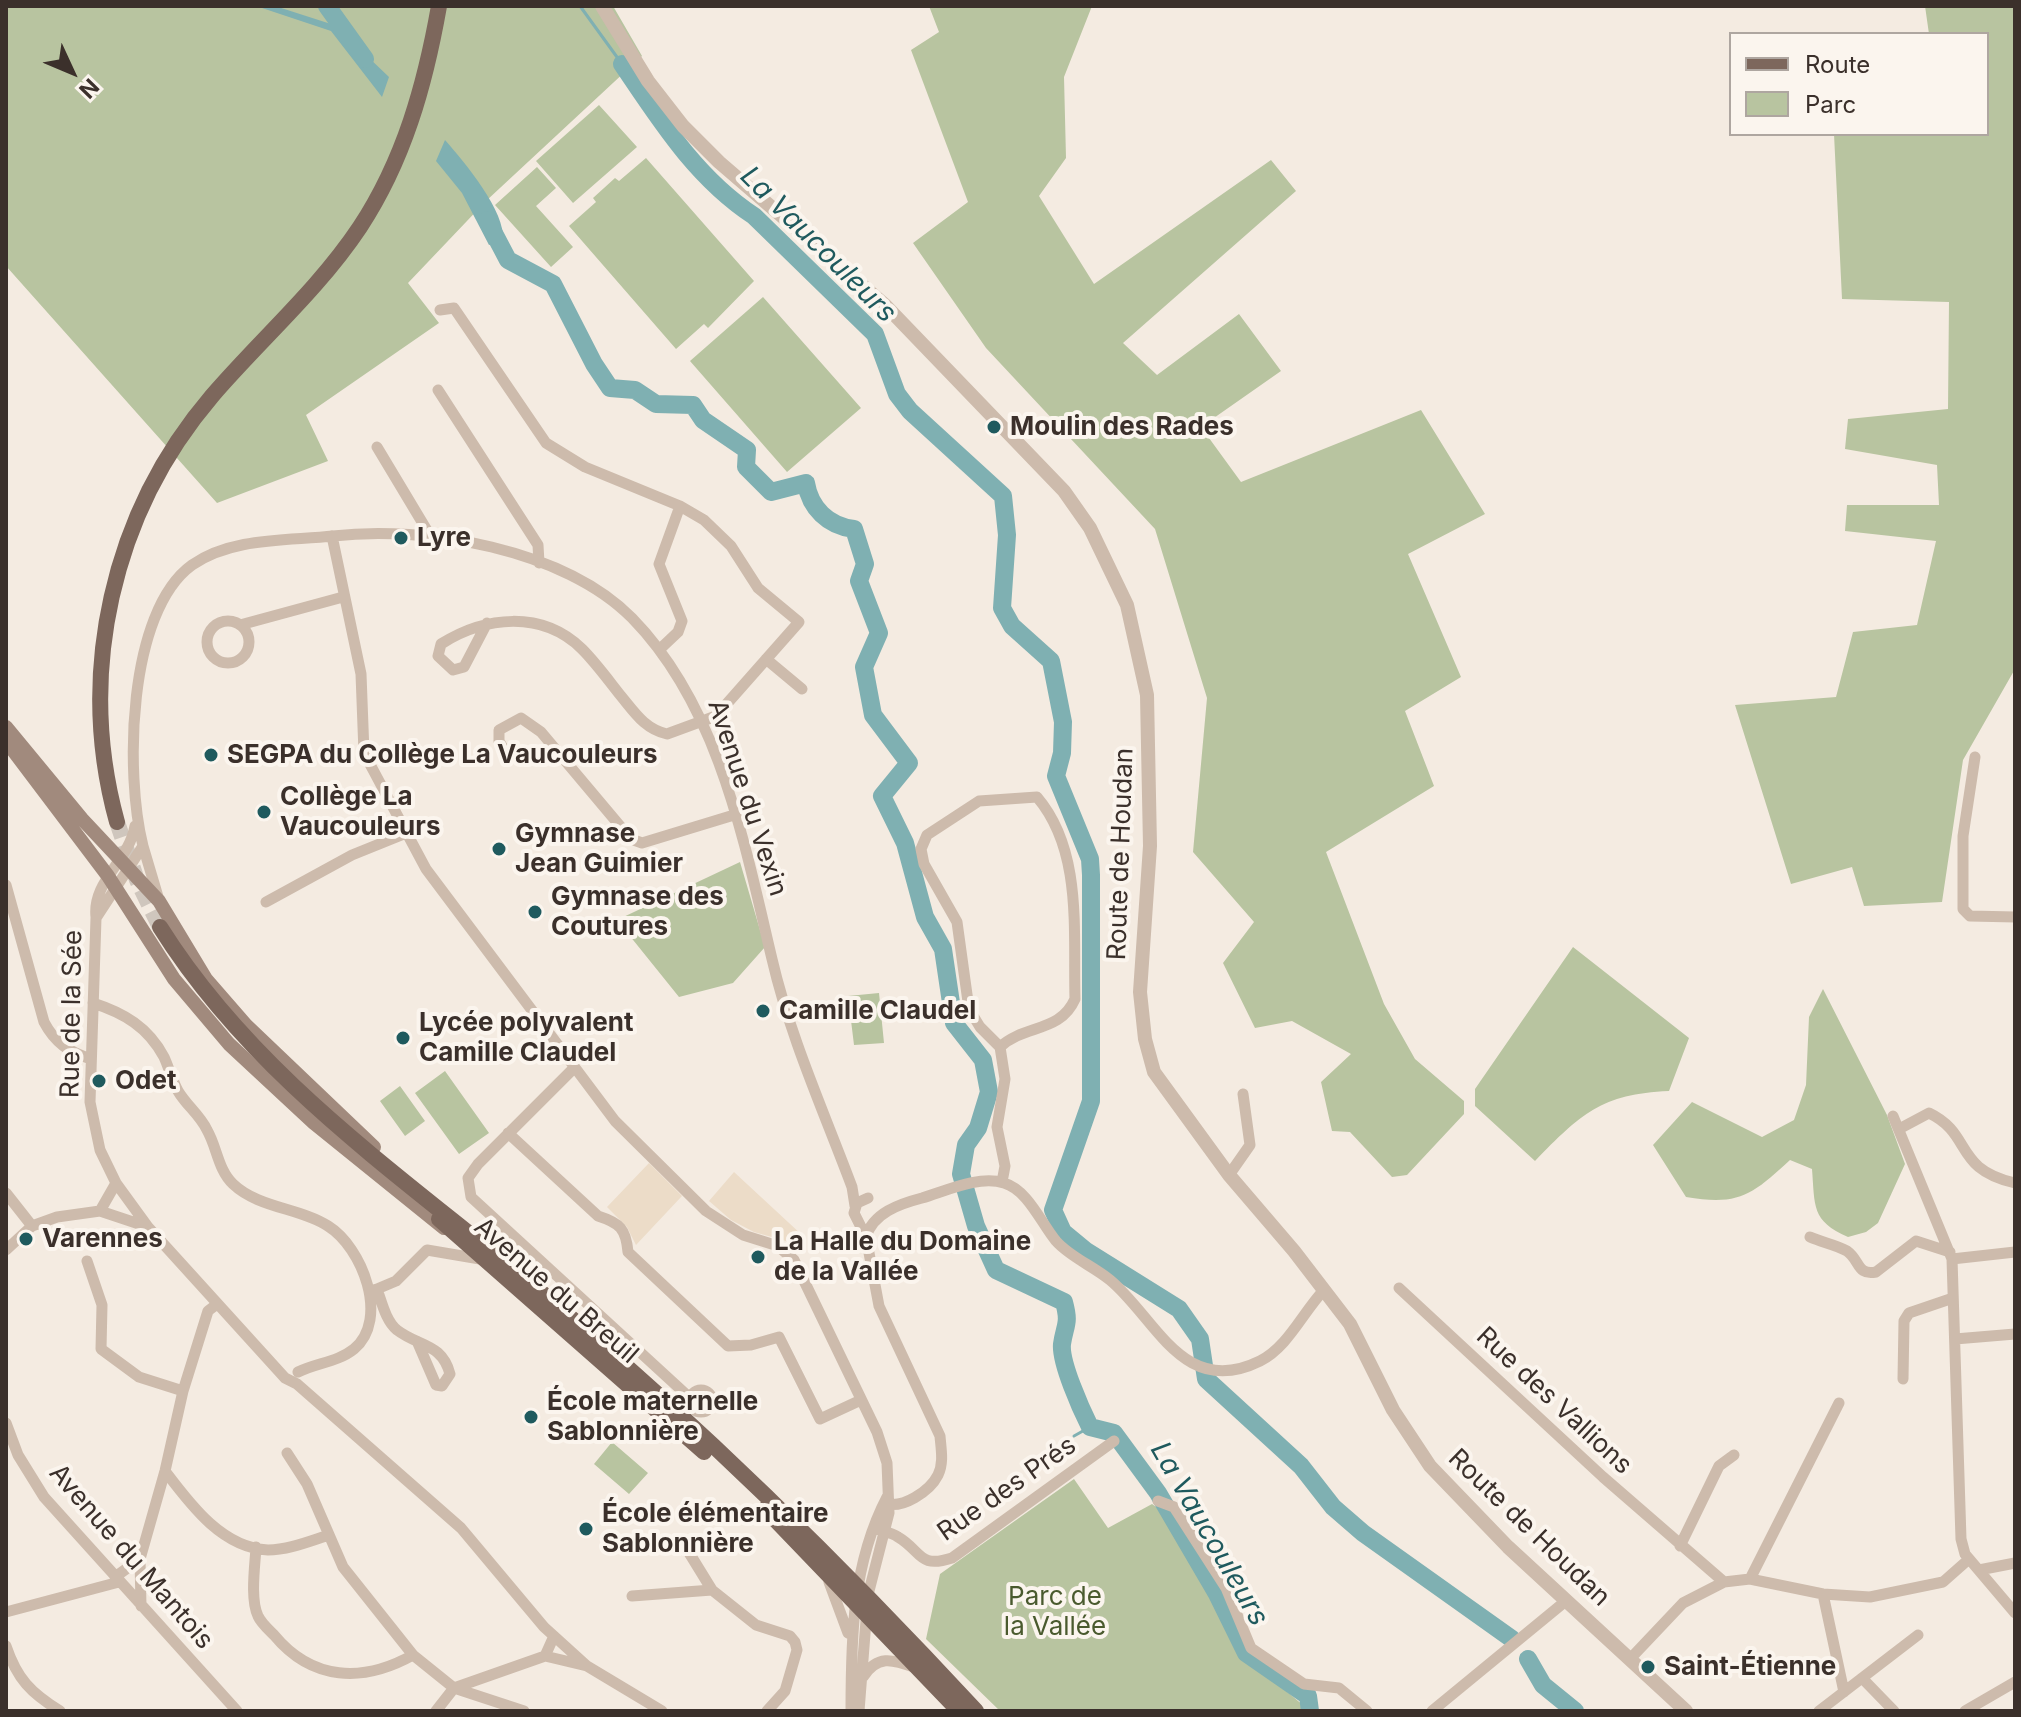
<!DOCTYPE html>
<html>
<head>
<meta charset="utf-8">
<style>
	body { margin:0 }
	#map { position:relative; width:2021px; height:1717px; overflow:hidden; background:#f4ebe1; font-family:Inter,sans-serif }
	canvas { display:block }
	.frame { position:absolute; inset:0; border:8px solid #3b302b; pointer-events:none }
	.legend { position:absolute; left:1729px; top:32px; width:260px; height:104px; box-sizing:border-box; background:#fbf5ee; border:2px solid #aea6a0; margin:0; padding:10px 14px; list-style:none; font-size:24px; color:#3b302b }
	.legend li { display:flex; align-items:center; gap:16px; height:40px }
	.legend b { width:40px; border:2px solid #aea6a0 }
	.north { position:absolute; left:32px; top:32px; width:80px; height:80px; -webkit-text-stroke:6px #fbf5ee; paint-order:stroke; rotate:134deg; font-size:22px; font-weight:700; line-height:32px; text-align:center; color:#3b302b }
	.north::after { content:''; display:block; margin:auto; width:28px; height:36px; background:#3b302b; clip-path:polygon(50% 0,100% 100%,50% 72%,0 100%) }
</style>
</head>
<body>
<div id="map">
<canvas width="2021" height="1717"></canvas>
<div class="frame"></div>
<ul class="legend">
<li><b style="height:10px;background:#7d675c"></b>Route</li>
<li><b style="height:22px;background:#b8c4a0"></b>Parc</li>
</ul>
<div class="north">N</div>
</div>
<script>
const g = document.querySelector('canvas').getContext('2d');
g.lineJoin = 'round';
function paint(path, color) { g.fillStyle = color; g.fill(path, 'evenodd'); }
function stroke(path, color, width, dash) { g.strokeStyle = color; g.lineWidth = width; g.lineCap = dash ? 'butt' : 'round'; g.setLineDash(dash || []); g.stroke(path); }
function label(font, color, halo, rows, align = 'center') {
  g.font = font + ' Inter,sans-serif'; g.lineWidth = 8; g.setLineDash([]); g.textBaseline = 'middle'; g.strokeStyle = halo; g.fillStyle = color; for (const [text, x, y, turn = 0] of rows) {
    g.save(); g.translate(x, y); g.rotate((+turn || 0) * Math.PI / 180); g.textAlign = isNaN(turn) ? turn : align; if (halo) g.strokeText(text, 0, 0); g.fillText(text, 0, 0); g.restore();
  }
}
paint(new Path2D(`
	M6,6H613L642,56L486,201L408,283L439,323L306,415L328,461L217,503L6,266Z
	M929,6H1092L1064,77L1066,158L1039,196L1094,284L1271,160L1296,191L1123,343L1157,375L1239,314L1281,371L1201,427L1241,482L1421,410L1485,514L1408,554L1461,677L1405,711L1434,786L1326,852L1384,1004L1415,1059L1464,1101V1114L1407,1175L1392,1177L1350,1132L1332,1131L1321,1082L1351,1054L1292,1021L1255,1028L1223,963L1254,922L1193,852L1207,698L1155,529L986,348L913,243L968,202L911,50L939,32Z
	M1925,6H2015V669L1963,760L1942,902L1864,906L1852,867L1791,884L1735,705L1836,697L1853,632L1917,625L1936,541L1845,531L1847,505H1939L1937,465L1845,449L1848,419L1948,409L1949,302L1842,299L1834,134H1987V34H1929Z
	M599,105L637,147L573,203L536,161Z
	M646,158L754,281L708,328L704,324L676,349L569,226L596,202L593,198L615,178L619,181Z
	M537,167L556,188L536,206L573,247L551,267L495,205Z
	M763,297L861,408L787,472L690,361Z
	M740,862L765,947L733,983L679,997L617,920Z
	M1573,947L1689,1038L1669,1091C1601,1094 1581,1114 1535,1161L1475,1106V1089Z
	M1823,989L1887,1115L1905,1164L1878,1223L1866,1232L1848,1237C1811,1221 1815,1206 1812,1169L1790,1160C1752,1195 1739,1206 1686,1197L1653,1145L1692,1102L1762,1137L1794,1120L1806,1085L1809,1017Z
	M879,993L884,1043L854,1045L848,996Z
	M445,1071L489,1133L459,1154L415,1093Z
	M400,1086L425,1121L405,1136L380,1101Z
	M612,1442L648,1473L629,1494L594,1464Z
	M1074,1479L1108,1528L1152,1504L1166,1514L1252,1662L1304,1706L1305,1711H1000L926,1639L940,1574Z`), '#b8c4a0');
paint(new Path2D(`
	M649,1163L682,1196L636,1245L627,1227L607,1207Z
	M734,1172L802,1235V1254L786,1241L754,1232L731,1220L709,1201Z`), '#ecdcc8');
paint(new Path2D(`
	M256,6H275L334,25L321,6H333L350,30L345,35L389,77L382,97L331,31Z
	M445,140C465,163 506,211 503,241L489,245L462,193L436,161Z`), '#7fb0b2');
stroke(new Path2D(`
	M580,6L622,64
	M1074,1436L1090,1427`), '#7fb0b2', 3);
stroke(new Path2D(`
	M327,6L365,59
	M622,64C660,120 696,178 754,216L875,334L897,394L910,411L1003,496L1007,535L1002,608L1012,626L1051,661L1063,722L1062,753L1056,776L1090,859L1091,875V1101L1053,1210L1063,1232L1086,1251L1179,1309L1200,1339L1206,1379L1301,1466L1333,1507L1363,1533L1512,1639
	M487,220L508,260L553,284L594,364L610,388L635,390L656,404L693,405L703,420L747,450L746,467L771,492L806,483C810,508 828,526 854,529L865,564L859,581L879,633L864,667L873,715L909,763L882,796L905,843L925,917L943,949L954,1023L983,1060L989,1092L978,1128L966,1145L961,1174L976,1226L996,1270L1064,1302C1070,1324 1065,1324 1062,1344C1060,1362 1081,1409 1090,1427L1114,1433L1158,1493L1217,1594L1246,1653L1308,1696L1310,1711
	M1528,1659L1543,1685L1575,1711`), '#7fb0b2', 18);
stroke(new Path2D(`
	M117,822L137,880L160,927`), '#cfc6bd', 16, [16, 8]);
stroke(new Path2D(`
	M440,310L454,308L546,443L585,467L680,506L704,520L731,546L758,588L799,622L716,716L667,734C645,729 635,713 621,696C609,681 596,663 582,649C542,610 485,616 441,644L438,656L453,670L464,667L487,623
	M438,390L538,545L539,563
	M377,447L431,537
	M332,536L361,674L364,753L426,869L615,1121L706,1211L743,1235L778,1246L794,1260L877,1432L887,1463L889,1513L868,1595L859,1711
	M207 642a21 21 0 1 1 42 0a21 21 0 1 1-42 0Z
	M240,625L343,597
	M660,649L678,632L682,621L659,564L680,506
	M766,659L802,689
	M561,756L505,751L499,741V730L521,718L541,732L631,839L642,843L734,815
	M1975,757L1963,836V909L1970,916L2015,917
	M143,846L159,900
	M6,885L44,1022C55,1043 69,1052 91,1059
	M266,902L352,855L404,834
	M96,917C92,881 129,861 135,826
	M93,1003C124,1013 148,1027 164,1057C169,1068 172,1080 178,1091C186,1105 200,1115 207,1130C217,1147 218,1170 233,1184C258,1208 300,1208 328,1226C362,1247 390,1319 354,1349C338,1362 316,1363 298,1372
	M1000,1047L980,1027L969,1009L957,922L924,864L921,849L927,835L979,801L1037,797C1083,851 1073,932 1075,999C1060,1033 1025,1024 1000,1047L1005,1079L997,1127L1005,1166L1002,1182
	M573,1069L478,1164L468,1178L471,1197L690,1398
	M1893,1116L1952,1259L1961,1539L1965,1554L2015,1613
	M1899,1129L1929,1113C1973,1134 1953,1169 2015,1183
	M508,1133L598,1216C620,1223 626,1229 628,1252L728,1346L751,1345L779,1337L820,1419L861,1400
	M1229,1175L1250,1145L1243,1094
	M6,1193L32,1226
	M868,1198L857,1203L854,1213L866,1237L879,1306L940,1436C941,1449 944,1463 938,1475C930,1491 902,1510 884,1503
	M100,1211L116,1183
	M148,1227L116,1183L100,1150L90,1102L96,918L143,846C125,775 127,612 192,565C232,537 288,541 333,536C425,525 564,549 632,618C719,707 744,841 772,959C790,1037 824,1112 852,1187L855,1206
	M866,1237C873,1213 899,1204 922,1198C946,1191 979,1175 1004,1183C1028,1190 1041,1223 1056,1241C1070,1257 1093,1266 1110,1280C1156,1318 1183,1399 1260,1361C1288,1347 1303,1312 1324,1290
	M1810,1237C1821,1242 1837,1245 1847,1251C1860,1260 1857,1276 1876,1272L1916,1241L1950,1252
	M6,1250L32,1226L57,1217L100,1211L148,1227L285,1378L297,1384L461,1528L544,1627L587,1666L662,1711
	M1952,1259L2015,1252
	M87,1261L102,1305L101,1349L139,1377L183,1391
	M1399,1288L1603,1477L1724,1582
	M377,1289L396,1281L427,1250L480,1259
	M369,1291L377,1289C382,1303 386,1321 397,1330C419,1347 442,1343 450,1374L442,1386L436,1385L417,1341
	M1955,1339L2015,1334
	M1903,1379L1904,1321L1909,1313L1953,1298
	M690 1401a11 11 0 1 1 22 0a11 11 0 1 1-22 0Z
	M6,1423L18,1455L44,1497L237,1711
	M287,1453L307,1484L343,1567L413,1655L454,1688L524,1711
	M165,1471C190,1504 222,1548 268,1550C288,1550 310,1541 329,1535
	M1158,1501L1174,1507L1226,1588L1251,1648L1304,1684L1339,1688L1367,1711
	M874,1528C881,1531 891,1532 898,1537C922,1551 918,1569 952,1558L1114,1441
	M677,1540L688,1551L712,1590L756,1625L790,1636L795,1642L797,1650L785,1691L767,1711
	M1680,1546L1719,1466L1734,1455
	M256,1547C255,1566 250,1599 258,1616C261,1623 269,1630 274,1635C312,1681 363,1683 413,1655
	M1979,1570L2015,1563
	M115,1577L140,1559
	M1750,1579L1839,1403
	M829,1582L848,1633
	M1823,1594L1844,1692
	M632,1596L712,1590
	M141,1606L140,1559L165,1471L183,1391L208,1311L217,1304
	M6,1612L119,1582
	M6,1646C17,1679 31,1693 60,1711
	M545,1656L587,1666
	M1630,1659L1683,1603L1724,1582L1750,1579L1823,1594L1870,1597L1943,1582L1969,1559
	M863,1677C877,1655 892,1659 914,1667
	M1862,1678L1894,1711
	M436,1711L454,1688L545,1656L554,1636
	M851,1711C851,1638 852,1564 887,1497
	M1432,1711L1567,1600
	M1819,1711L1918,1635
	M1965,1711L2015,1682`), '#cdbbac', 11);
stroke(new Path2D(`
	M602,6L648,81L683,126L719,162L885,305L1064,491L1090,528L1127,605L1147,695L1150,846L1140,992L1145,1039L1154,1072L1229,1175L1294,1251L1350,1324L1393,1410L1430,1466L1508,1547L1686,1711`), '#cdbbac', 14);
stroke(new Path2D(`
	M6,727L82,819L159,901L206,979L246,1025L374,1147
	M6,741L108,876L174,979L229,1044L314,1123L444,1228`), '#a18a7d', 14);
stroke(new Path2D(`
	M117,822C76,673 112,513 212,396C261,339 318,290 360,227C404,160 425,85 439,6
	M160,927C259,1085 416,1185 555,1304C704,1431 843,1567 976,1711
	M439,1219L704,1452
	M765,1509L959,1711`), '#7d675c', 16);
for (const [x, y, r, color] of [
	[994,427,8,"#1f5a5e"],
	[401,538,8,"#1f5a5e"],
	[211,755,8,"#1f5a5e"],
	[264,812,8,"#1f5a5e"],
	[499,849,8,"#1f5a5e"],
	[535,912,8,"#1f5a5e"],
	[763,1011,8,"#1f5a5e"],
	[403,1038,8,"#1f5a5e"],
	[99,1081,8,"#1f5a5e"],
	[26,1239,8,"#1f5a5e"],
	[758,1257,8,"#1f5a5e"],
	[531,1417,8,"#1f5a5e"],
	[586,1529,8,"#1f5a5e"],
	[1648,1667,8,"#1f5a5e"]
]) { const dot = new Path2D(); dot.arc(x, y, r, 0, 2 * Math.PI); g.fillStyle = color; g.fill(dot); stroke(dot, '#fbf5ee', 3); }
label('bold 26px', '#3b302b', '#fbf5ee', [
	["Moulin des Rades",1010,427],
	["Lyre",417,538],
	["SEGPA du Collège La Vaucouleurs",227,755],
	["Collège La",280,797],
	["Vaucouleurs",280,827],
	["Gymnase",515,834],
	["Jean Guimier",515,864],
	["Gymnase des",551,897],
	["Coutures",551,927],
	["Camille Claudel",779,1011],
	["Lycée polyvalent",419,1023],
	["Camille Claudel",419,1053],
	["Odet",115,1081],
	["Varennes",42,1239],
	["La Halle du Domaine",774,1242],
	["de la Vallée",774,1272],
	["École maternelle",547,1402],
	["Sablonnière",547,1432],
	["École élémentaire",602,1514],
	["Sablonnière",602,1544],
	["Saint-Étienne",1664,1667]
], 'left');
label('26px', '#3b302b', '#fbf5ee', [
	["Avenue du Vexin",747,798,72],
	["Route de Houdan",1121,854,-88],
	["Rue de la Sée",72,1014,-89],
	["Avenue du Breuil",556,1291,41],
	["Rue des Vallions",1554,1401,43],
	["Rue des Prés",1007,1489,-35],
	["Route de Houdan",1529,1528,44],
	["Avenue du Mantois",131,1557,49]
]);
label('26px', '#4a5a2e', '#fbf5ee', [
	["Parc de",1055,1597],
	["la Vallée",1055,1627]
]);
label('italic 28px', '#1f5a5e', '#fbf5ee', [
	["La Vaucouleurs",818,245,45],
	["La Vaucouleurs",1209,1534,60]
]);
</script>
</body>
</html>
